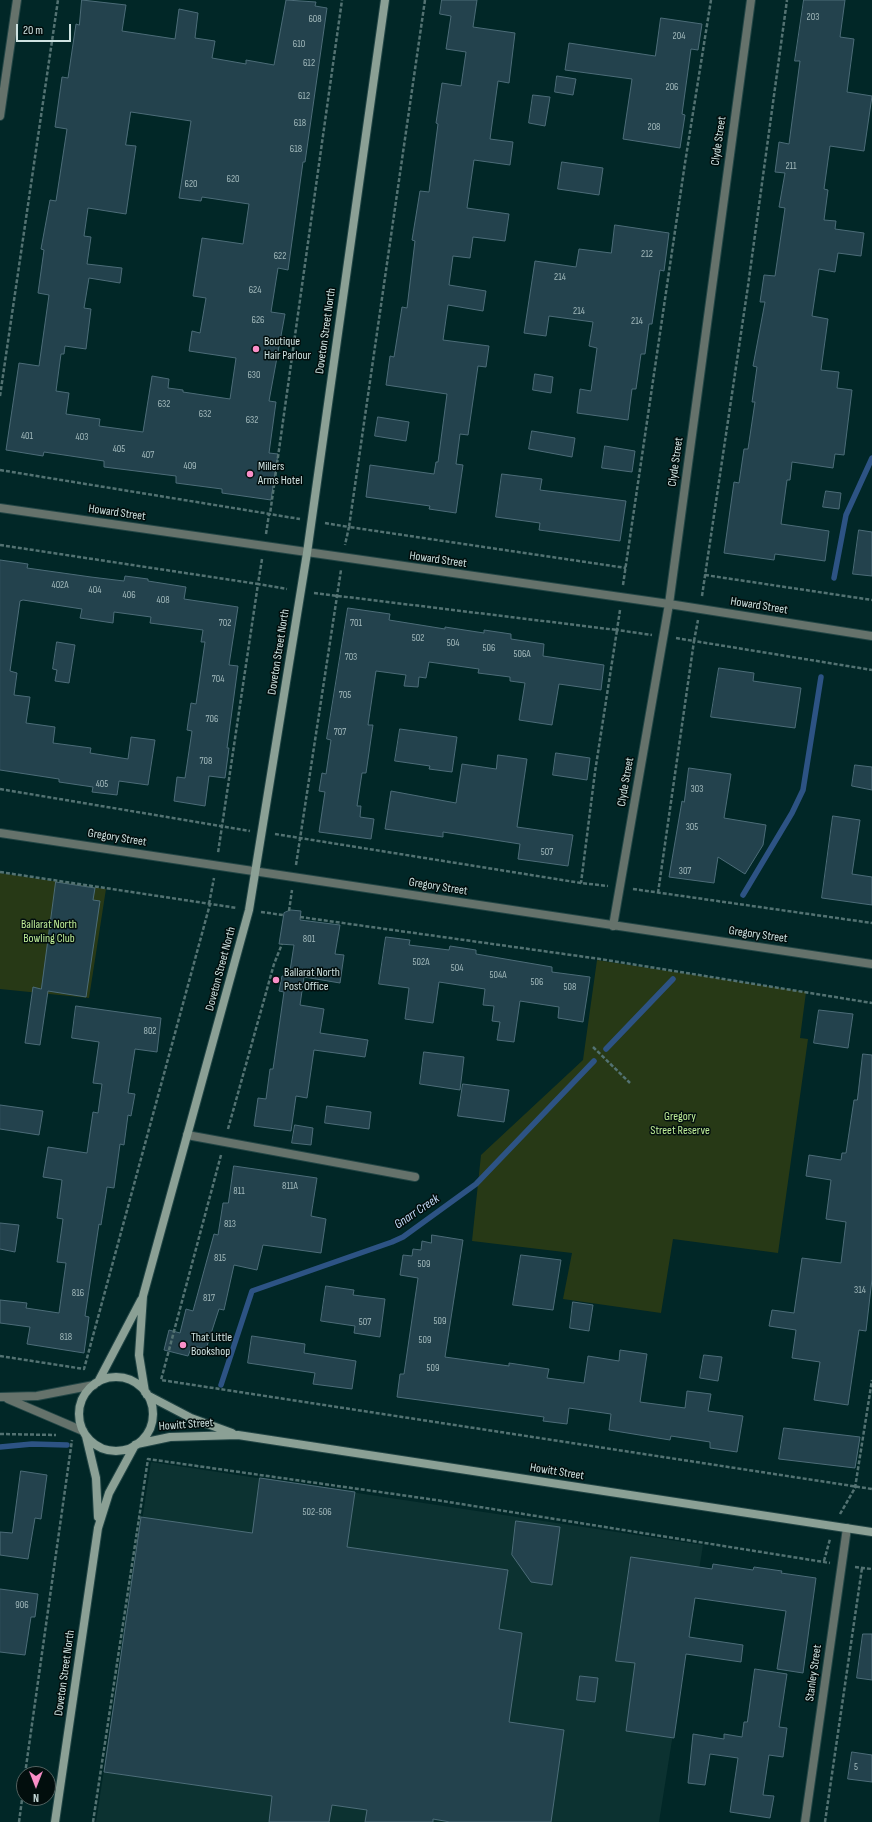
<!DOCTYPE html>
<html>
<head>
<meta charset="utf-8">
<style>
	body { margin:0 }
	#map { position:relative; width:872px; height:1822px; overflow:hidden; background:#012727; font-family:"Sofia Sans Condensed",sans-serif }
	canvas { display:block }
	.north { position:absolute; left:16px; top:1766px; width:40px; height:40px; box-sizing:border-box; background:#020e0d; border:1px solid #546362; border-radius:50%; rotate:180deg; font-size:11px; font-weight:700; line-height:16px; text-align:center; color:#cee2e1 }
	.north::after { content:''; display:block; margin:auto; width:14px; height:18px; background:#fa8fc8; clip-path:polygon(50% 0,100% 100%,50% 72%,0 100%) }
	.scale { position:absolute; left:16px; top:24px; width:55px; height:18px; box-sizing:border-box; border:2px solid #cee2e1; border-top:0; padding-left:5px; font-size:12px; line-height:14px; white-space:nowrap; color:#cee2e1; -webkit-text-stroke:3px #020e0d; paint-order:stroke }
</style>
</head>
<body>
<div id="map">
<canvas width="872" height="1822"></canvas>
<div class="north">N</div>
<div class="scale">20 m</div>
</div>
<script>
const g = document.querySelector('canvas').getContext('2d');
g.lineJoin = 'round';
function paint(path, color) { g.fillStyle = color; g.fill(path, 'evenodd'); }
function stroke(path, color, width, dash) { g.strokeStyle = color; g.lineWidth = width; g.lineCap = dash ? 'butt' : 'round'; g.setLineDash(dash || []); g.stroke(path); }
function label(font, color, halo, rows, align = 'center') {
  g.font = font + ' "Sofia Sans Condensed",sans-serif'; g.lineWidth = 3; g.setLineDash([]); g.textBaseline = 'middle'; g.strokeStyle = halo; g.fillStyle = color; for (const [text, x, y, turn = 0] of rows) {
    g.save(); g.translate(x, y); g.rotate((+turn || 0) * Math.PI / 180); g.textAlign = isNaN(turn) ? turn : align; if (halo) g.strokeText(text, 0, 0); g.fillText(text, 0, 0); g.restore();
  }
}
paint(new Path2D(`
	M151,1462L703,1545L659,1822H96Z`), '#0c3231');
paint(new Path2D(`
	M0,873L106,889L89,998L0,989Z
	M597,960L806,992L800,1038L808,1039L778,1253L673,1239L661,1313L563,1299L572,1253L472,1241L481,1155L583,1060Z`), '#273916');
stroke(new Path2D(`
	M834,578L846,515L872,458
	M743,895L792,813L803,790L821,677
	M606,1049L673,979
	M221,1385L252,1291L392,1242L403,1237L476,1184L594,1061
	M0,1447L32,1444L67,1445`), '#2d5384', 5.5);
const building = new Path2D(`
	M82,0L126,5L122,31L175,39L179,9L198,13L195,38L215,41L212,58L246,64V60L274,65L286,0L316,2L315,6L327,8L305,162H303L288,270L278,268L271,312L285,314L269,401L276,402L269,453L278,454L271,500L222,493V489L176,483V476L104,467V461L44,452L43,456L6,450L19,363L39,366L49,295L38,293L44,250L41,249L50,200L56,201L67,129L55,127L62,77L68,78L76,24L79,25ZM131,112L191,121L179,198L201,201L202,197L249,204L243,244L202,238L193,296L206,298L200,333L192,331L189,351L236,358L230,399L183,392V390L168,388L169,379L152,376L143,432L99,426L100,419L66,414L69,393L56,391L61,354H64L65,346L86,349L91,309L84,308L89,278L120,283L122,268L87,264L91,237L84,236L88,208L126,214L136,146L126,145Z
	M442,0H477L473,27L515,33L509,83L498,81L490,139L513,142L510,165L474,160L467,208L509,214L505,241L473,237L470,258L453,256L449,285L486,291L483,311L448,305L443,340L489,346L486,367L478,366L468,435L460,434L456,464L463,465L456,513L429,509L430,506L366,497L370,465L434,474L436,462H438L447,394L386,385L390,356L394,357L402,307L407,308L415,241L412,240L420,191L429,192L438,124L436,123L442,83L461,86L466,52L446,49L451,16L440,14Z
	M804,0H845L840,37L854,39L847,92L872,96L864,151L830,146L824,189L828,190L824,220L836,221L835,229L864,233L861,256L838,253L835,272L819,269L812,316L828,319L821,370L839,372L837,388L852,390L844,455L835,454L833,468L792,462L790,480H787L781,524L829,531L825,561L775,554L774,560L724,553L734,482L739,483L744,449H748L755,402H752L757,367L753,366L765,302H760L764,275L775,276L785,208L779,207L785,173L775,172L779,142L789,144L800,61H795Z
	M661,18L702,24L698,50L691,49L682,114L685,115L680,148L623,139L632,79L565,70L569,43L655,56Z
	M557,76L576,79L573,95L555,92Z
	M533,95L550,97L545,126L529,123Z
	M562,162L603,168L599,195L558,189Z
	M615,225L669,233L664,271L660,270L652,324H649L645,354H641L636,389H632L628,420L577,413L580,389L591,391L597,348L589,346L593,322L549,316L546,336L524,333L535,261L576,267L579,249L611,253Z
	M535,374L553,377L551,393L533,390Z
	M378,417L409,422L406,441L375,436Z
	M532,431L575,438L572,457L529,449Z
	M605,446L635,451L632,472L602,468Z
	M502,474L542,479L540,490L626,501L620,541L539,530L540,523L496,517Z
	M826,491L841,493L839,509L823,507Z
	M859,530L872,532V576L853,574Z
	M0,560L28,564L27,568L91,577L124,581L125,576L148,579V581L186,587L184,599L238,607L229,665L238,666L227,748H229L225,778L209,776L205,806L174,801L177,777L185,778L192,731L187,730L191,703L196,704L205,642H201L203,630L150,623L151,617L114,612L113,623L80,618L82,609L23,600L20,601L10,671L17,673L14,695L30,697L26,723L55,727L53,743L91,748L90,753L128,759L131,737L155,740L148,785L119,781L117,795L92,792L93,787L59,782V779L0,770Z
	M348,608L390,614L389,620L445,629V627L484,633V630L511,634V639L544,644L543,656L604,665L601,690L559,684L552,725L519,720L525,683L510,681V677L478,673L479,669L429,662L426,678L419,677L418,687L404,686L406,675L376,671L368,725H373L366,773H362L357,806H361L360,817L374,819L371,839L319,832L325,792L319,791L322,773L326,774L331,740L327,739Z
	M57,642L75,645L69,683L55,681L57,670L53,669Z
	M719,668L754,673L753,681L801,688L795,728L711,717Z
	M400,729L457,737L452,772L429,769L430,766L395,761Z
	M556,753L590,758L587,780L553,775Z
	M498,755L527,759L517,827L573,835L568,866L518,859L520,844L443,832V837L385,829L391,791L456,803L462,764L496,769Z
	M855,765L872,767V790L852,786Z
	M689,768L731,774L724,818L766,825L763,845L745,874L718,857L714,883L669,877L682,801L684,802Z
	M833,816L860,820L852,874L872,877V905L822,898Z
	M56,882L95,888L93,900L100,901L86,997L48,991L40,1045L25,1043L33,987L41,989Z
	M291,910L301,911L300,920L340,925L335,954L344,955L340,983L304,977L300,1005L324,1009L320,1033L368,1040L365,1057L314,1050L307,1098L296,1096L291,1131L254,1126L258,1098L266,1099L270,1069H273L284,992L279,991L282,976L289,977L294,945L279,944L284,913Z
	M386,937L410,940L409,945L449,950L450,946L476,950V954L552,967V972L590,977L583,1022L558,1018L559,1007L520,1001L514,1042L497,1040L500,1022L492,1021L494,1006L483,1005L485,989L439,982L433,1023L405,1019L409,988L379,984Z
	M76,1006L161,1018L157,1052L135,1049L128,1093L135,1094L131,1116L128,1115L124,1145L120,1144L114,1188L107,1187L101,1225L99,1224L85,1316L89,1317L84,1353L27,1344L30,1327L0,1323V1300L27,1303L26,1308L59,1313L66,1263L57,1262L63,1219L57,1218L62,1180L43,1177L48,1147L87,1153L93,1112L98,1113L102,1084L93,1083L99,1042L72,1038Z
	M819,1010L853,1014L848,1048L814,1043Z
	M424,1052L464,1057L460,1090L420,1084Z
	M863,1054L872,1055V1279L866,1331L859,1330L848,1405L814,1400L820,1362L792,1358L796,1330L769,1326L772,1310L794,1313L802,1258L841,1263L846,1222L826,1219L831,1180L806,1176L809,1155L841,1160L842,1153H846L854,1100H857Z
	M463,1084L509,1090L504,1122L458,1116Z
	M0,1105L43,1111L39,1135L0,1129Z
	M327,1106L371,1112L369,1129L325,1123Z
	M295,1125L313,1128L311,1145L292,1143Z
	M234,1166L317,1178L311,1216L326,1219L321,1253L263,1245L257,1270L234,1265L224,1310L219,1309L206,1349L192,1346L188,1356L164,1350L169,1330L180,1333L186,1309L193,1311L214,1234L218,1235L223,1203H228Z
	M0,1223L19,1225L15,1252L0,1249Z
	M432,1235L463,1240L445,1357L509,1366V1363L549,1369L547,1378L584,1383L588,1356L619,1361L620,1350L647,1354L640,1402L685,1408L687,1391L711,1394L708,1411L743,1416L737,1452L710,1448V1442L671,1436L670,1440L609,1430L611,1414L569,1408L567,1424L543,1421L544,1417L397,1397L400,1374H404L418,1278L400,1275L403,1255L412,1256L413,1249L421,1250L422,1241L431,1243Z
	M521,1255L561,1260L553,1310L513,1305Z
	M326,1286L354,1290L353,1295L385,1299L380,1337L354,1333L355,1326L321,1321Z
	M573,1302L593,1305L589,1331L570,1328Z
	M252,1336L305,1344L304,1353L356,1361L352,1389L313,1384L315,1373L248,1363Z
	M704,1355L722,1357L718,1381L700,1378Z
	M784,1428L860,1437L855,1468L779,1459Z
	M21,1471L47,1475L41,1519L35,1518L28,1559L0,1555V1532L12,1533Z
	M260,1478L355,1492L347,1547L508,1570L499,1629L522,1633L509,1722L564,1730L551,1822H450L433,1819V1822H365L367,1810L332,1805L329,1822H269L272,1796L104,1772L141,1517L252,1533Z
	M516,1521L560,1527L552,1585L531,1582L512,1555Z
	M631,1557L712,1569L713,1564L753,1570L754,1567L782,1571L781,1573L816,1578L803,1673L777,1669L786,1611L695,1598L689,1637L743,1645L741,1662L686,1654L674,1738L626,1731L635,1663L616,1661Z
	M0,1589L38,1594L35,1617H31L25,1655L0,1652Z
	M863,1634H872V1680L857,1678Z
	M755,1669L787,1674L779,1727L787,1728L783,1757L769,1755L763,1795L774,1796L770,1818L730,1812L738,1758L710,1754L705,1785L688,1783L693,1734L724,1739V1734L742,1737L744,1722H747Z
	M580,1676L598,1678L595,1702L577,1700Z
	M852,1752L872,1755V1782L848,1779Z`);
paint(building, '#23424d');
stroke(building, '#4c6c78', 1);
const service = new Path2D(`
	M187,1135L415,1177`);
const minor = new Path2D(`
	M0,116L17,0
	M0,508L669,604L872,636
	M0,833L872,964
	M613,926L669,604L751,0
	M805,1822L847,1528`);
const tertiary = new Path2D(`
	M0,1397L37,1396L94,1385
	M8,1399L83,1431`);
const secondary = new Path2D(`
	M79 1414a37 37 0 1 1 74 0a37 37 0 1 1-74 0Z
	M98,1382L141,1300
	M145,1392L139,1355L143,1296L249,910L307,553L385,0
	M147,1395L191,1418L232,1433
	M86,1436L96,1478L98,1517
	M137,1444L170,1437L238,1435L872,1532
	M55,1822L98,1528L109,1493L135,1445`);
stroke(service, '#224545', 10);
stroke(minor, '#224545', 10);
stroke(tertiary, '#224545', 10);
stroke(secondary, '#224545', 10);
stroke(new Path2D(`
	M425,0L349,527L626,568
	M0,396L58,0
	M0,470L270,514L342,0
	M325,523L349,527L345,545
	M266,534L269,514L300,519
	M0,545L258,584L218,853
	M262,559L258,584L287,589
	M705,575L872,600
	M623,585L685,163L711,0
	M314,593L617,630L595,772L581,883
	M702,596L748,286L787,0
	M620,610L617,630L652,635
	M676,638L694,641L698,620
	M0,789L250,831
	M275,834L581,883L608,886
	M296,865L341,570
	M0,872L237,908
	M633,889L872,923
	M658,893L694,641L872,670
	M209,904L214,878
	M289,911L292,890
	M261,912L283,915
	M300,917L600,959L872,1003
	M593,1047L630,1083
	M228,1129L274,964L282,944
	M221,1155L161,1380L872,1489
	M0,1356L84,1369L210,904
	M0,1434L56,1435
	M840,1514L855,1488L872,1380
	M824,1561L830,1539
	M855,1567L872,1569
	M25,1774L72,1440
	M19,1822L24,1785
	M93,1822L148,1459L436,1500L830,1563
	M825,1822L862,1568`), '#537272', 2.5, [4, 2]);
stroke(service, '#65726b', 8);
stroke(minor, '#65726b', 8);
stroke(tertiary, '#65726b', 8);
stroke(secondary, '#8ba095', 8);
for (const [x, y, r, color] of [
	[256,349,4,"#fa8fc8"],
	[250,474,4,"#fa8fc8"],
	[276,980,4,"#fa8fc8"],
	[183,1345,4,"#fa8fc8"]
]) { const dot = new Path2D(); dot.arc(x, y, r, 0, 2 * Math.PI); g.fillStyle = color; g.fill(dot); stroke(dot, '#020e0d', 1.5); }
label('10px', '#a3babc', null, [
	["203",813,17],
	["608",315,19],
	["204",679,36],
	["610",299,44],
	["612",309,63],
	["206",672,87],
	["612",304,96],
	["618",300,123],
	["208",654,127],
	["618",296,149],
	["211",791,166],
	["620",233,179],
	["620",191,184],
	["212",647,254],
	["622",280,256],
	["214",560,277],
	["624",255,290],
	["214",579,311],
	["626",258,320],
	["214",637,321],
	["630",254,375],
	["632",164,404],
	["632",205,414],
	["632",252,420],
	["401",27,436],
	["403",82,437],
	["405",119,449],
	["407",148,455],
	["409",190,466],
	["402A",60,585],
	["404",95,590],
	["406",129,595],
	["408",163,600],
	["702",225,623],
	["701",356,623],
	["502",418,638],
	["504",453,643],
	["506",489,648],
	["506A",522,654],
	["703",351,657],
	["704",218,679],
	["705",345,695],
	["706",212,719],
	["707",340,732],
	["708",206,761],
	["405",102,784],
	["303",697,789],
	["305",692,827],
	["507",547,852],
	["307",685,871],
	["801",309,939],
	["502A",421,962],
	["504",457,968],
	["504A",498,975],
	["506",537,982],
	["508",570,987],
	["802",150,1031],
	["811A",290,1186],
	["811",239,1191],
	["813",230,1224],
	["815",220,1258],
	["509",424,1264],
	["314",860,1290],
	["816",78,1293],
	["817",209,1298],
	["509",440,1321],
	["507",365,1322],
	["818",66,1337],
	["509",425,1340],
	["509",433,1368],
	["502-506",317,1512],
	["906",22,1605],
	["5",856,1767]
]);
label('12px', '#cee2e1', '#020e0d', [
	["Clyde Street",719,141,-82],
	["Doveton Street North",326,331,-82],
	["Clyde Street",676,462,-82],
	["Howard Street",117,513,8],
	["Howard Street",438,560,8],
	["Howard Street",759,606,9],
	["Doveton Street North",279,652,-81],
	["Clyde Street",626,782,-80],
	["Gregory Street",117,838,9],
	["Gregory Street",438,887,9],
	["Gregory Street",758,935,8],
	["Doveton Street North",221,969,-75],
	["Howitt Street",186,1425,-4],
	["Howitt Street",557,1472,9],
	["Doveton Street North",65,1673,-82],
	["Stanley Street",814,1673,-82]
]);
label('12px', '#cee2e1', '#020e0d', [
	["Boutique",264,342],
	["Hair Parlour",264,356],
	["Millers",258,467],
	["Arms Hotel",258,481],
	["Ballarat North",284,973],
	["Post Office",284,987],
	["That Little",191,1338],
	["Bookshop",191,1352]
], 'left');
label('12px', '#bfed98', '#020e0d', [
	["Ballarat North",49,925],
	["Bowling Club",49,939],
	["Gregory",680,1117],
	["Street Reserve",680,1131]
]);
label('italic 13px', '#c2d9f7', '#020e0d', [
	["Gnarr Creek",417,1212,-34]
]);
</script>
</body>
</html>
